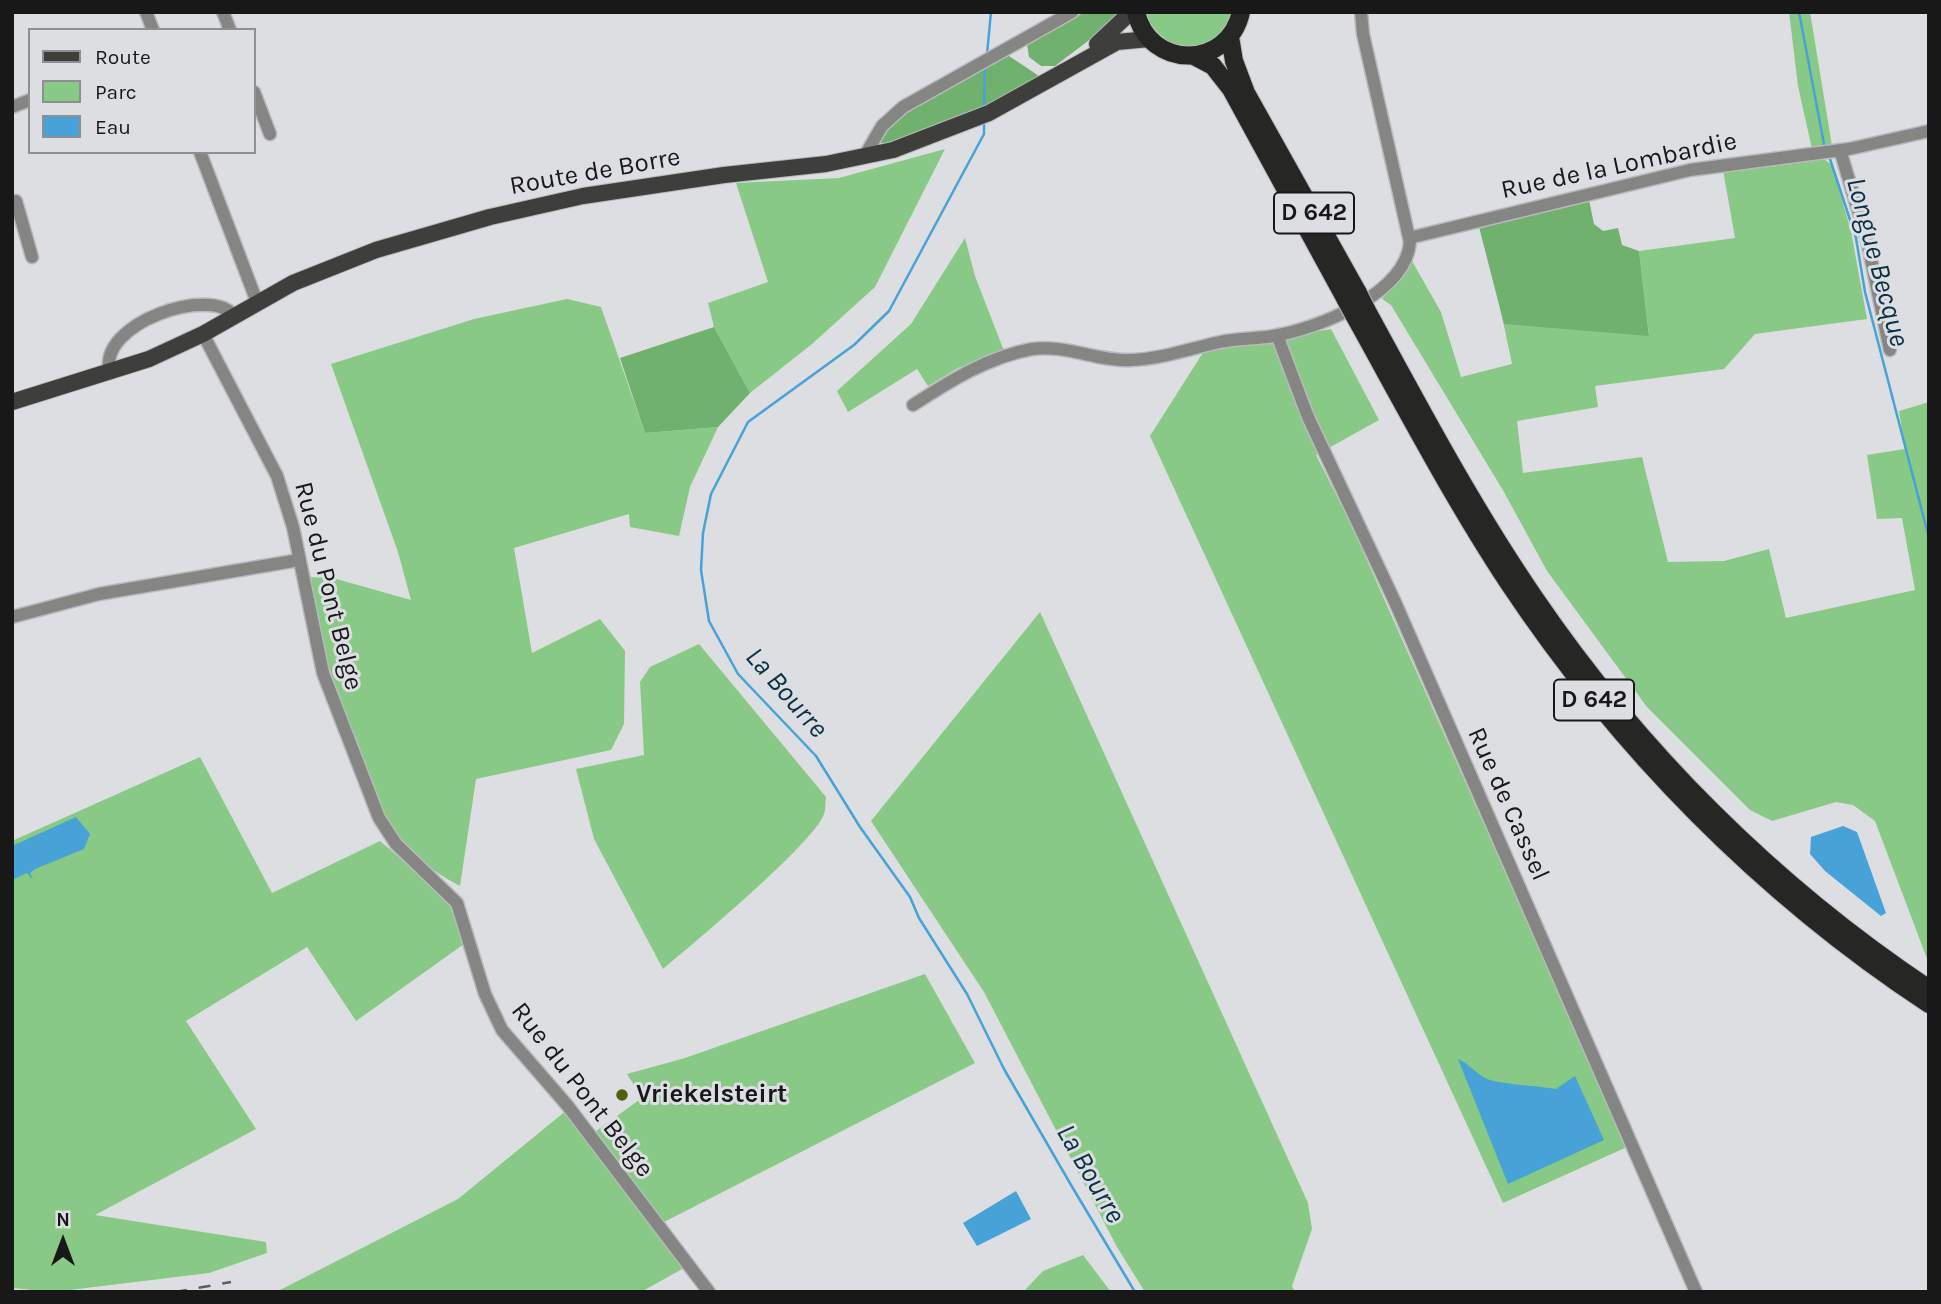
<!DOCTYPE html>
<html>
<head>
<meta charset="utf-8">
<style>
	body { margin:0 }
	#map { position:relative; width:1941px; height:1304px; overflow:hidden; background:#dcdee1; font-family:Karla,sans-serif }
	canvas { display:block }
	.frame { position:absolute; inset:0; border:14px solid #181819; pointer-events:none }
	.legend { position:absolute; left:28px; top:28px; width:228px; height:126px; box-sizing:border-box; background:#dcdee1; border:2px solid #8e8f91; margin:0; padding:9px 12px; list-style:none; font-size:21px; color:#181819 }
	.legend li { display:flex; align-items:center; gap:14px; height:35px }
	.legend b { width:35px; border:2px solid #8e8f91 }
	.north { position:absolute; left:28px; top:1206px; width:70px; height:70px; -webkit-text-stroke:5px #dcdee1; paint-order:stroke; rotate:0deg; font-size:19px; font-weight:700; line-height:28px; text-align:center; color:#181819 }
	.north::after { content:''; display:block; margin:auto; width:24px; height:32px; background:#181819; clip-path:polygon(50% 0,100% 100%,50% 72%,0 100%) }
</style>
</head>
<body>
<div id="map">
<canvas width="1941" height="1304"></canvas>
<div class="frame"></div>
<ul class="legend">
<li><b style="height:9px;background:#3e3e3c"></b>Route</li>
<li><b style="height:19px;background:#88c985"></b>Parc</li>
<li><b style="height:19px;background:#46a2d7"></b>Eau</li>
</ul>
<div class="north">N</div>
</div>
<script>
const g = document.querySelector('canvas').getContext('2d');
g.lineJoin = 'round';
function paint(path, color) { g.fillStyle = color; g.fill(path, 'evenodd'); }
function stroke(path, color, width, dash) { g.strokeStyle = color; g.lineWidth = width; g.lineCap = dash ? 'butt' : 'round'; g.setLineDash(dash || []); g.stroke(path); }
function label(font, color, halo, rows, align = 'center') {
  g.font = font + ' Karla,sans-serif'; g.lineWidth = 6; g.setLineDash([]); g.textBaseline = 'middle'; g.strokeStyle = halo; g.fillStyle = color; for (const [text, x, y, turn = 0] of rows) {
    g.save(); g.translate(x, y); g.rotate((+turn || 0) * Math.PI / 180); g.textAlign = isNaN(turn) ? turn : align; if (halo) g.strokeText(text, 0, 0); g.fillText(text, 0, 0); g.restore();
  }
}
paint(new Path2D(`
	M1144,12H1232C1214,62 1165,57 1144,12Z
	M1789,12H1810L1832,146L1812,149L1798,86Z
	M945,149L875,287L812,344L750,393L714,327L708,303L768,282L736,183L839,178Z
	M1821,157L1832,165L1851,231L1867,319L1755,334L1724,369L1595,386L1598,407L1517,421L1523,473L1642,457L1668,562L1724,561L1769,549L1786,618L1915,590L1902,518L1877,519L1867,455L1905,449L1899,411L1929,402V964L1875,821L1853,805L1836,802L1772,821L1750,810L1647,707L1547,571L1504,492L1391,305L1382,299L1412,261L1441,312L1461,377L1512,364L1499,302L1568,327L1649,335L1639,251L1735,238L1723,170Z
	M965,238L975,276L1004,351L958,368L928,386L917,369L848,412L837,391L911,324Z
	M567,299L601,307L645,433L718,427L690,487L679,536L630,527L629,514L514,548L532,653L600,619L625,651L624,724L611,750L476,779L460,886C425,867 405,850 383,816L325,657L308,577L333,578L411,600L398,552L331,364L474,319Z
	M1331,329L1379,420L1316,455L1350,522L1627,1147L1503,1203L1150,436L1204,351Z
	M1040,612L1308,1203L1312,1229L1292,1286L1295,1292H1145L1117,1247L984,992L871,821Z
	M699,644L826,797C825,802 826,809 824,814C814,843 693,944 663,969L594,839L576,769L644,755L640,682L650,667Z
	M200,757L272,893L380,841L442,894L453,908L464,944L356,1021L307,947L186,1021L256,1129L95,1215L266,1242L267,1253L209,1273L53,1292L12,1288V841Z
	M925,974L975,1063L664,1222L596,1131L642,1098L627,1074L685,1058Z
	M567,1110L684,1268L641,1292L278,1291L458,1199Z
	M1083,1255L1111,1292H1023L1043,1271Z`), '#88c985');
paint(new Path2D(`
	M1085,12H1126L1055,66H1041L1029,57L1027,44Z
	M1006,54L1039,76L969,118L892,143H879L895,118Z
	M1588,195L1594,224L1603,231L1618,228L1622,245L1639,251L1649,336L1504,324L1478,223Z
	M714,327L750,393L718,427L645,433L620,358Z`), '#70b16d');
paint(new Path2D(`
	M76,817L90,834L84,849L35,869L30,873L33,880L27,873L12,880V846Z
	M1843,826L1857,832L1886,913L1881,916L1825,871L1810,854L1811,837Z
	M1458,1059C1469,1064 1475,1072 1485,1078C1494,1084 1541,1086 1556,1089L1575,1076L1604,1140L1508,1184Z
	M1016,1191L1031,1219L977,1246L963,1223Z`), '#46a2d7');
stroke(new Path2D(`
	M1799,12L1824,144
	M987,54L991,12
	M984,110L985,68
	M984,120V134L889,311L854,345L748,422L711,494L703,533L701,570L709,621L738,674L816,756L860,827L910,897L919,918L967,994L1004,1069L1071,1185L1135,1292
	M1830,159L1856,238L1865,292L1929,538`), '#46a2d7', 2.5);
const minor = new Path2D(`
	M146,12L153,30
	M223,12L230,30
	M254,92L270,134
	M12,107L30,100
	M1840,150L1867,240L1890,350
	M200,152L257,302
	M864,157L882,126L903,107L1072,12
	M16,201L32,257
	M1409,238L1690,170L1849,149L1929,131
	M203,334L277,476L293,527L323,673L379,818L396,844L457,903L485,994L502,1030L567,1105L709,1292
	M1277,335L1308,417L1395,602L1696,1292
	M110,373C96,323 212,285 234,316
	M913,405C950,381 988,357 1032,349C1066,344 1098,362 1132,360C1161,359 1192,348 1220,342C1238,338 1256,339 1273,336C1317,329 1406,294 1410,242L1363,34L1361,12
	M12,617L99,594L299,560`);
const major = new Path2D(`
	M1097,44L1131,12
	M12,402L149,359L203,334L293,283L376,250L490,217L583,196L724,175L826,164L893,150L989,113L1117,42L1149,39`);
const highway = new Path2D(`
	M1136,12C1149,70 1228,70 1241,12
	M1230,37L1234,61L1246,93L1358,293
	M1194,56L1213,66L1231,89L1346,300
	M1366,309C1419,406 1471,505 1534,597C1638,750 1774,886 1929,989
	M1354,315C1404,405 1452,497 1508,582C1619,749 1762,894 1929,1004`);
stroke(minor, '#b9babd', 15);
stroke(major, '#b9babd', 18);
stroke(highway, '#b9babd', 20);
stroke(minor, '#858584', 12);
stroke(major, '#3e3e3c', 16);
stroke(highway, '#262624', 18);
stroke(new Path2D(`
	M175,1292L231,1282`), '#5b5c5e', 2.5, [12, 12]);
const highwayBridge = new Path2D(`
	M1358,293L1366,309
	M1346,300L1354,315`);
stroke(highwayBridge, '#b9babd', 20, []);
stroke(highwayBridge, '#262624', 18);
for (const [x, y, r, color] of [
	[622,1095,7,"#4e620b"]
]) { const dot = new Path2D(); dot.arc(x, y, r, 0, 2 * Math.PI); g.fillStyle = color; g.fill(dot); stroke(dot, '#dcdee1', 2.5); }
for (const [x, y, w] of [
	[1314,213,80],
	[1594,700,80]
]) { const box = new Path2D(); box.roundRect(x - w / 2, y - 20.5, w, 41, 5); g.fillStyle = '#dcdee1'; g.fill(box); stroke(box, '#181819', 2); }
label('bold 24px', '#181819', null, [
	["D 642",1314,213],
	["D 642",1594,700]
]);
label('26px', '#181819', '#dcdee1', [
	["Rue de la Lombardie",1619,166,-12],
	["Route de Borre",595,172,-10],
	["Rue du Pont Belge",328,586,76],
	["Rue de Cassel",1508,804,66],
	["Rue du Pont Belge",582,1090,52]
]);
label('bold 26px', '#181819', '#dcdee1', [
	["Vriekelsteirt",636,1095]
], 'left');
label('italic 28px', '#083147', '#dcdee1', [
	["Longue Becque",1877,262,75],
	["La Bourre",786,693,49],
	["La Bourre",1090,1174,60]
]);
</script>
</body>
</html>
